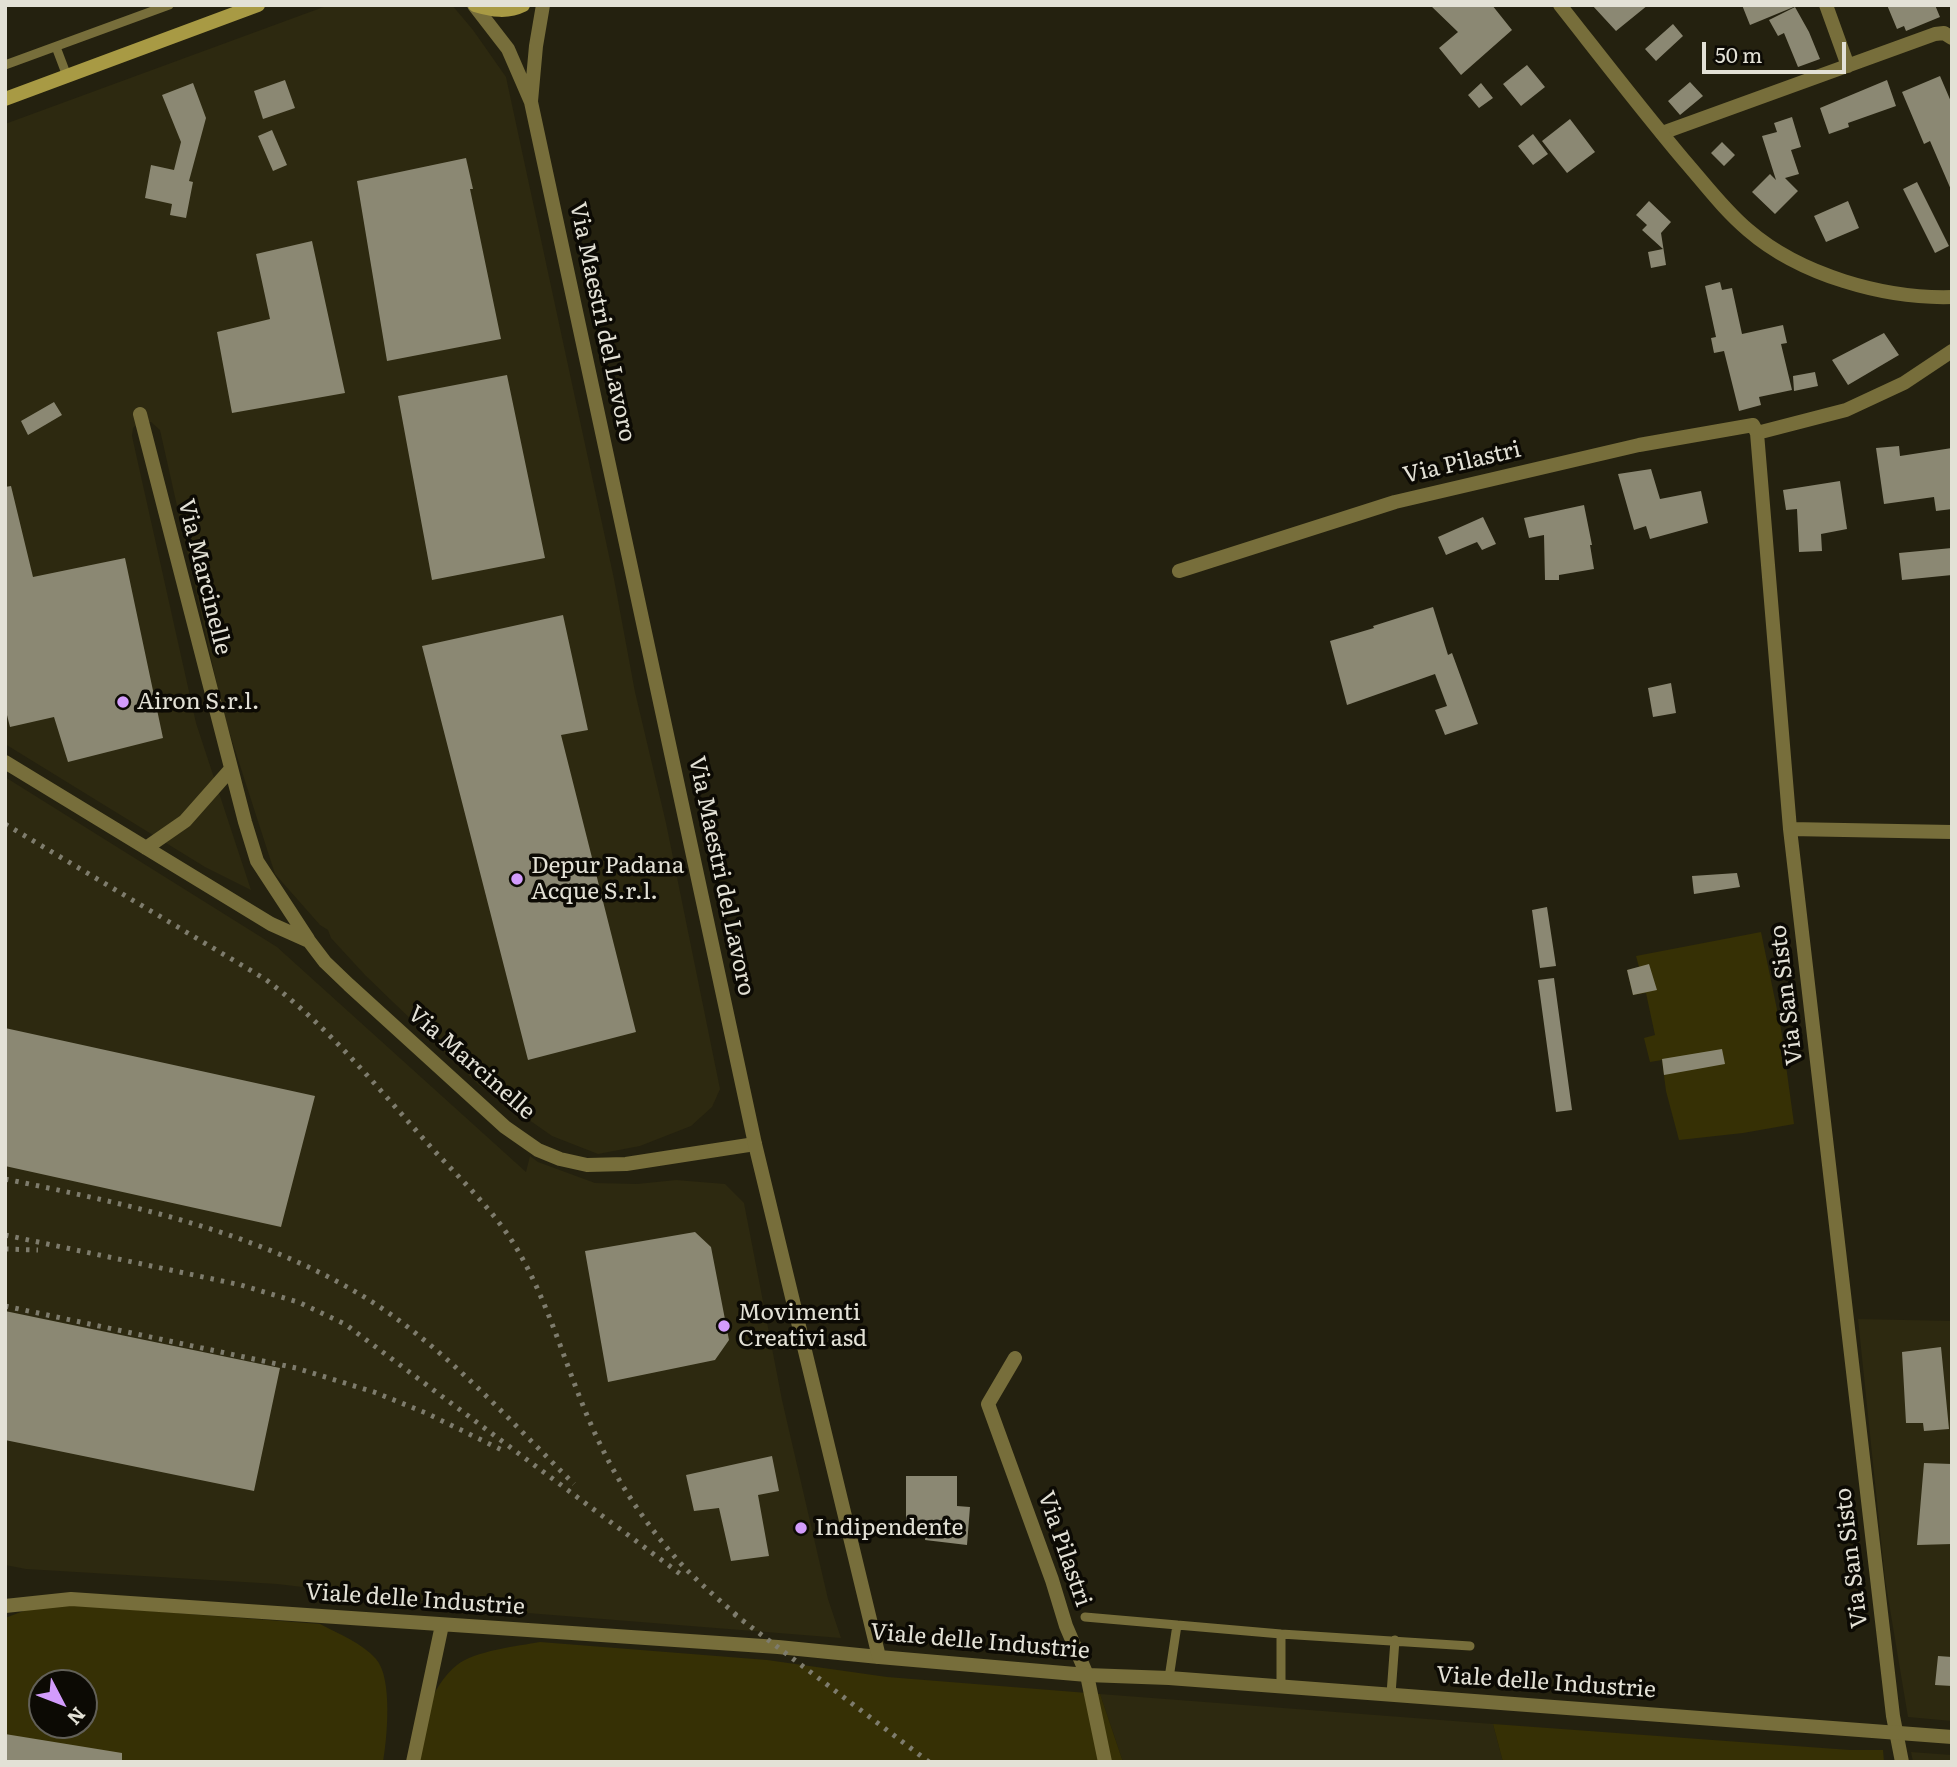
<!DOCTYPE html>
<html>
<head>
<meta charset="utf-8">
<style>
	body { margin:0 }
	#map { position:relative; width:1957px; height:1767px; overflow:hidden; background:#24210f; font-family:Literata,serif }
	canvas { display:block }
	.frame { position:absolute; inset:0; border:7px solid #e3e1d6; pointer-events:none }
	.north { position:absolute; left:28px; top:1669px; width:70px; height:70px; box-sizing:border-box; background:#0c0a04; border:2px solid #626058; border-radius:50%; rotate:132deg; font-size:19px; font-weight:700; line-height:28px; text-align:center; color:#e3e1d6 }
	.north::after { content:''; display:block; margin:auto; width:24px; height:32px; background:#d39cfc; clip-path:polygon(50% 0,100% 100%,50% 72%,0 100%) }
	.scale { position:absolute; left:1702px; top:42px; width:144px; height:32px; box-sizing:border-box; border:4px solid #e3e1d6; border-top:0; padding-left:9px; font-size:21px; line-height:24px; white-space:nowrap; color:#e3e1d6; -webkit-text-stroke:5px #0c0a04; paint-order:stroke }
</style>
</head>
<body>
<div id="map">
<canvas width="1957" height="1767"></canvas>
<div class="frame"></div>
<div class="north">N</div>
<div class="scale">50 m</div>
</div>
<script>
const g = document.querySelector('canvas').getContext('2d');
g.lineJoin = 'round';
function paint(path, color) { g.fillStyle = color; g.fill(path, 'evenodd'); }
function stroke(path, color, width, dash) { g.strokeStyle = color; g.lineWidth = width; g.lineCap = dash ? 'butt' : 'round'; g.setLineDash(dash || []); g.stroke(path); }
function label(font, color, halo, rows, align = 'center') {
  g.font = font + ' Literata,serif'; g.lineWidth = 7; g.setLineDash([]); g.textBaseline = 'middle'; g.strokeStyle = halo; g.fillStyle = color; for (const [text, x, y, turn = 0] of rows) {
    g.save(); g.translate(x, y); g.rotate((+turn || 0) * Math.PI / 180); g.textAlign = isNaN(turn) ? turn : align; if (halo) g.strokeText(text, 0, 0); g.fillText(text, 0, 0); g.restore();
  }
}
paint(new Path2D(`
	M329,5H452L473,30L506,77L614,579L635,692L666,823L720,1089L712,1107L691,1126L640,1146L598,1154L552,1136L479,1085L365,975L331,938L328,930L320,925L275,874L224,716L160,430L151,422L138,423L133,428L132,436L196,723L251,890L205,867L5,744V124Z
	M5,777L277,947L526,1172L530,1156L538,1162L595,1183L637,1184L676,1180L725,1184L744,1203L782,1400L828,1599L841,1638L515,1612L277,1584L26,1569L5,1565Z
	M1858,1319L1952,1321V1721L1908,1717L1885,1579Z
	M1100,1694L1493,1724L1503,1762H1123Z
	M1911,1752L1952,1755V1762H1913Z`), '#2d2910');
paint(new Path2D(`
	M1761,932L1781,1029L1794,1124L1743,1133L1679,1140L1666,1091L1662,1060L1650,1062L1644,1038L1655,1035L1646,993L1633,995L1627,970L1639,967L1636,956Z
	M45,1603L320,1624C339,1634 362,1643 376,1659C393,1678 387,1739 383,1762H5V1618ZM42,1683H84V1725H42Z
	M540,1642L767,1660L887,1677L1100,1694L1123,1762H412C418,1731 431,1685 457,1665C474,1651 518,1646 540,1642Z
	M1493,1724L1850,1750H1883L1884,1762H1503Z`), '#363005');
paint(new Path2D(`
	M1430,5H1492L1512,30L1461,75L1439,48L1458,32Z
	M1592,5H1648L1616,31Z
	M1742,5H1796V6L1750,25Z
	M1887,5H1935L1940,17L1906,31L1904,26L1897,29Z
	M1795,7L1809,32L1820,59L1798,67L1784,33L1778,36L1769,20Z
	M1673,24L1683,36L1656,61L1645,49Z
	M1527,65L1545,87L1521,106L1503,84Z
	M1940,76L1952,104V192L1930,141L1924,144L1902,92Z
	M285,80L295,108L263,119L254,91Z
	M1887,80L1896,106L1848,123L1849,127L1829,134L1820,108Z
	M1690,82L1703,96L1680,115L1668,101Z
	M193,83L206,118L189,181L193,182L186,218L170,215L172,204L145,198L151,165L174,170L181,142L162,95Z
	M1481,83L1493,98L1479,108L1468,95Z
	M1792,117L1801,147L1791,150L1799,174L1785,178L1798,191L1775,214L1752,192L1770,174L1776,180L1762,136L1777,132L1774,123Z
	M1570,119L1595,152L1567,173L1542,141Z
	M272,130L287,165L273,171L258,136Z
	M1533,134L1548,154L1533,165L1518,146Z
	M1722,142L1735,155L1724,166L1711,153Z
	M466,158L473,189H470L501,339L387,361L357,181Z
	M1917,182L1949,246L1935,253L1903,189Z
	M1649,201L1671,222L1661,233L1666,265L1651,268L1648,252L1663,249L1642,230L1647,225L1636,215Z
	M1848,201L1859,228L1826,242L1814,216Z
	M312,241L345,393L232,413L217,332L270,319L256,254Z
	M1720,282L1722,290L1732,288L1742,334L1783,325L1787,343L1781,344L1792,390L1759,397L1761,405L1739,411L1724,351L1714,353L1711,338L1716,337L1705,286Z
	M1884,333L1899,355L1848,385L1832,360Z
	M1815,372L1818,386L1794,391L1793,376Z
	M507,375L545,558L432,580L398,396Z
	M54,402L62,415L28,435L21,421Z
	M1899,446L1900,456L1952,448V509L1936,511L1934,497L1884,504L1876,448Z
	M1651,469L1660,499L1701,491L1708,523L1650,539L1646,526L1634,530L1618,474Z
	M1840,481L1847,529L1821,534L1822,551L1799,552L1797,509L1786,510L1783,490Z
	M11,486L33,577L125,558L163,738L68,762L54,717L10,727L5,707V487Z
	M1584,505L1592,545H1590L1594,569L1559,575V580H1545L1544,535L1529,538L1524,518Z
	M1483,517L1496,544L1482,550L1477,542L1446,555L1438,537Z
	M1952,548V575L1902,580L1899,553Z
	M1433,607L1448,655L1452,653L1478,724L1445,735L1435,710L1447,706L1435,674L1347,705L1330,641L1374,628L1373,626Z
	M563,615L588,730L561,735L636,1032L528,1060L422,646Z
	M1671,683L1676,713L1653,717L1648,688Z
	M1737,873L1740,887L1694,894L1692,876Z
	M1547,907L1556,966L1540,968L1532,910Z
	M1649,964L1657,990L1633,995L1627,970Z
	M1554,978L1572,1110L1556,1112L1538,980Z
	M5,1028L315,1096L281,1227L5,1166Z
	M1722,1049L1725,1064L1664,1075L1662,1059Z
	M695,1232L711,1247L729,1340L715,1360L608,1382L585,1251Z
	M5,1311L280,1368L254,1491L5,1440Z
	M1941,1347L1949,1429L1924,1431L1923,1423H1906L1902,1352Z
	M772,1456L779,1491L758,1495L769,1556L731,1561L719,1508L694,1511L686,1475Z
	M1924,1463L1952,1464V1544L1917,1545Z
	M906,1476H957V1506L970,1507L967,1545L925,1540L927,1523L906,1522Z
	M1938,1656L1952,1657V1686L1935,1685Z
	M5,1734L122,1753V1762H5Z`), '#8b8873');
stroke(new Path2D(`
	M56,47L67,76
	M5,65L169,5
	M1085,1617L1281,1634L1470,1646
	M1281,1634V1686
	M1169,1678L1177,1625
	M1391,1694L1395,1640`), '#776e3b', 9);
stroke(new Path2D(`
	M1826,5L1848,66
	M1662,133L1935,34L1944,33L1952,38
	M140,414L245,822L257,861L308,939
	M1757,433L1790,829L1893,1716L1902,1762
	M1757,433L1846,410L1904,383L1952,351
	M1179,571L1395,502L1639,445L1753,425L1757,433
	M5,762L271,924L309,941L325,962L349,985L505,1127L538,1150L560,1159L587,1165L626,1164L755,1144
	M1790,829L1952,832
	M146,848L185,821L231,769
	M1015,1358L988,1404L1052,1580L1066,1626L1087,1675L1105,1762
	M5,1606L71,1599L778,1647L879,1657
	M413,1762L442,1625`), '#776e3b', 14);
stroke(new Path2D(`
	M474,5L508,49L531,102L755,1144L879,1657L1087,1675L1169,1678L1952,1737
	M1560,5C1601,57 1641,109 1683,159C1704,183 1724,210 1748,230C1800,275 1884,299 1952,297
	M531,101L536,46L543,5`), '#776e3b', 14);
stroke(new Path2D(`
	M475,5C492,10 507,13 523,5
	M5,99L258,5`), '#a89a44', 14);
stroke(new Path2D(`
	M5,824L265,979C328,1026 376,1086 429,1145C459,1178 494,1210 517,1249C553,1310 569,1381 600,1444C621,1488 650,1530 683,1566C701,1585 722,1602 742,1620
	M5,1179C127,1204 252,1230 361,1295C441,1343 508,1419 574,1484
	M5,1235L241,1285L298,1302L345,1324L683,1576
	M5,1249L38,1250
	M5,1306L296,1368L374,1392L426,1413L506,1452
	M734,1614L929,1762`), '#7e7c6d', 5, [3.5, 7]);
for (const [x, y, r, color] of [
	[123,702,7,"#d39cfc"],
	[517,879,7,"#d39cfc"],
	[724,1326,7,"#d39cfc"],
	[801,1528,7,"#d39cfc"]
]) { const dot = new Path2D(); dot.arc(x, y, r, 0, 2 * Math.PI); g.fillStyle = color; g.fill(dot); stroke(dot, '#0c0a04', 2.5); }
label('23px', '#e3e1d6', '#0c0a04', [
	["Via Maestri del Lavoro",602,322,78],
	["Via Pilastri",1462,463,-13],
	["Via Marcinelle",204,577,76],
	["Via Maestri del Lavoro",721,876,78],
	["Via San Sisto",1787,995,-97],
	["Via Marcinelle",471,1063,41],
	["Via Pilastri",1064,1549,71],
	["Via San Sisto",1852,1558,-97],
	["Viale delle Industrie",415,1600,4],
	["Viale delle Industrie",980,1642,5],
	["Viale delle Industrie",1546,1683,4]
]);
label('23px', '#e3e1d6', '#0c0a04', [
	["Airon S.r.l.",137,702],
	["Depur Padana",531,866],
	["Acque S.r.l.",531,892],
	["Movimenti",738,1313],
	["Creativi asd",738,1339],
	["Indipendente",815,1528]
], 'left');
</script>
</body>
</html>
